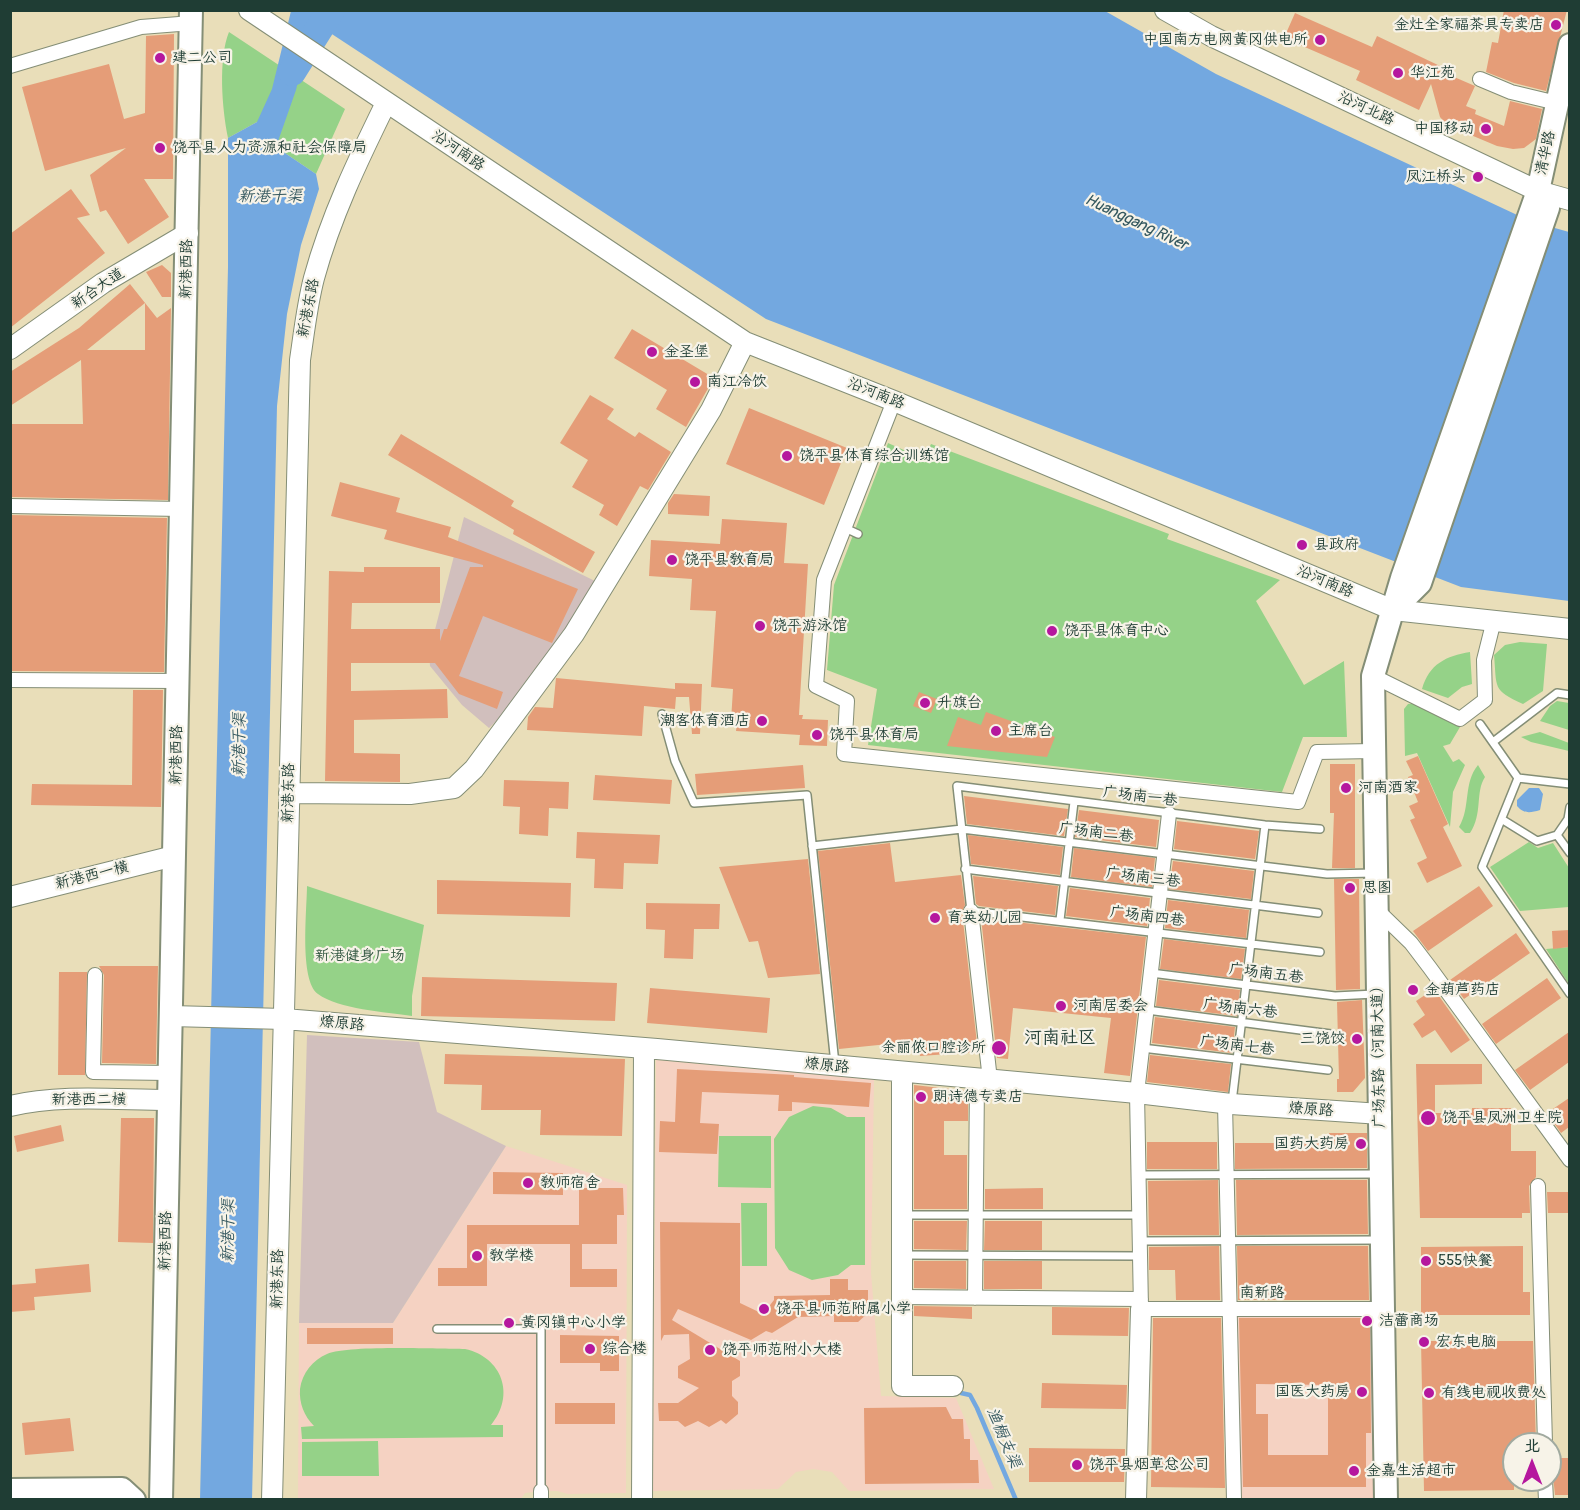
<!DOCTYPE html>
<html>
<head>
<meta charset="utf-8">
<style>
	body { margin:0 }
	#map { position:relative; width:1580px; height:1510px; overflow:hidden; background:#e9deb9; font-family:Pangolin,"LXGW WenKai TC",sans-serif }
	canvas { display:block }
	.frame { position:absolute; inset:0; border:12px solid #1f3d34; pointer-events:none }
	.north { position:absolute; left:1502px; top:1432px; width:60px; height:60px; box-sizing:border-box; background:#f7f3e8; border:2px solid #a1aaa0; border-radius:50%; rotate:0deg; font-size:16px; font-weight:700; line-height:24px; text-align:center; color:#1f3d34 }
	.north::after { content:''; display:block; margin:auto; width:21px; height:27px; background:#b5179e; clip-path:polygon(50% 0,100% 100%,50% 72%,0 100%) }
</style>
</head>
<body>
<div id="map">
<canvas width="1580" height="1510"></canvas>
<div class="frame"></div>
<div class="north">北</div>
</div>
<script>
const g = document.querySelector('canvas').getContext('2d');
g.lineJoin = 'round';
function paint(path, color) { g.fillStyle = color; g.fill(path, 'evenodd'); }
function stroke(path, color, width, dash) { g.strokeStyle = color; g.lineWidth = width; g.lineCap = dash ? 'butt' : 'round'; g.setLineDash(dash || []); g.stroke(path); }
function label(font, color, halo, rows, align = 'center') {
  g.font = font + ' Pangolin,"LXGW WenKai TC",sans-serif'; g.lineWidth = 4.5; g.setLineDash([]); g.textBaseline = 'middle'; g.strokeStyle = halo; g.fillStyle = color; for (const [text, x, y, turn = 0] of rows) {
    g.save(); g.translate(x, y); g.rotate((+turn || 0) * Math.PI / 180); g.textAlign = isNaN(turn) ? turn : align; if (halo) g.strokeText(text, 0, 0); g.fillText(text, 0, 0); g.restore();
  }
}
paint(new Path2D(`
	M656,1060L874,1079L871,1273L881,1396L956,1398L994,1489L849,1491L832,1472L813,1469L796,1472L778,1489L653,1491Z
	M506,1146L627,1185L626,1493L568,1494L557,1491H541L525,1493L520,1500H298L299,1323H393Z
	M1236,1314H1376L1373,1499H1237Z`), '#f5d2c2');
paint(new Path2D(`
	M464,517L595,581L570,624L507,711L489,728L462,705L430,666L429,653Z
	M307,1035L419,1042L437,1112L506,1146L393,1323H299Z`), '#d1bfbd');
paint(new Path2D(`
	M229,32L345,109L316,174L276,147L280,130L257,122L228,138C222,109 218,59 229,32Z
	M888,443L924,459L931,444L1169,534L1167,539L1280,580L1256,601L1304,685L1344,661L1347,737H1303L1282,792L868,745L877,689L827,670L834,585Z
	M1520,642L1547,644L1543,691L1523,704C1492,690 1497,688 1494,655L1505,645Z
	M1470,652L1472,684L1462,687L1448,698L1422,689C1429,664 1446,656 1470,652Z
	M1557,701L1569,703V730L1540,721L1550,706Z
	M1415,703L1460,727L1450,744L1443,746L1453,762L1459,759L1465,765L1453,792L1450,827L1417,753L1405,756L1404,709L1408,704Z
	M1540,732L1569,743V751L1531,742L1521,737Z
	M1478,765L1485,777C1475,792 1483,814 1470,833H1465L1459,827C1471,807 1463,783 1478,765Z
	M1529,842L1538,848L1553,843L1569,868V907L1520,911L1490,867Z
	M307,886L424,925L412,996V1016C386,1012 338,1009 318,994C299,980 307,909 307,886Z
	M1569,947V984L1546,949Z
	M813,1106L831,1108L847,1117H865V1265H851L838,1275L812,1280L789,1270L775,1248L774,1139L789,1117Z
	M719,1136H771V1188L718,1187Z
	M741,1203H767V1266H742Z
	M465,1349C502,1357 516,1395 491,1425H503V1437L302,1439L301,1427L314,1426C304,1416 299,1403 300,1389C302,1373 313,1360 327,1354C349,1345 437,1349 465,1349Z
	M378,1441L379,1476H302V1442Z`), '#95d288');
paint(new Path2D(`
	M291,11H1105L1216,74L1530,221L1569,232V601L1461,587L766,319L312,21L296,90L276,147L316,174L319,189L301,245L287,314L277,406L252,1499L200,1500L228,267V138L257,122L272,89Z
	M1529,788H1539L1543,794L1540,810C1530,813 1524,814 1517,806V800Z`), '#73a8e0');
stroke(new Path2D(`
	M961,1393L970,1395L977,1408L1016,1500`), '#73a8e0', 4.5);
stroke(new Path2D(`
	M292,72L331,10`), '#73a8e0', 28);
paint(new Path2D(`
	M1504,10H1567L1546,91L1514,83L1486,72L1492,42L1498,43Z
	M1295,13L1372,47L1377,36L1440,66L1438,70L1475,86L1466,106L1476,110L1475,114L1504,126L1510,101L1542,109L1536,139L1524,148L1513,149L1497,146L1447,125L1440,117L1431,84L1419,110L1356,80L1360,71L1284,38Z
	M174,34L173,179H144L169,217L128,244L106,210L100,212L90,175L126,148L45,171L22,87L109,64L124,119L145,113L146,36Z
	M71,189L90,215L77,218L105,253L10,328V234Z
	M162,265L171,273V297H162L146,272Z
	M130,284L157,318L171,308L168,500L10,497V424H83L81,360L10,406V372L79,328ZM145,303V350H87Z
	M632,329L714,378L686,427L656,409L667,390L614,358Z
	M590,395L614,409L607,419L635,437L639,432L671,452L648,490L640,486L617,526L599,515L604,505L572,487L588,460L560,443Z
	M749,408L847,448L824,505L726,464Z
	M401,434L514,501L511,506L595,552L583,573L513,534L514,530L388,455Z
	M340,482L400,498L396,512L451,527L448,537L578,589L552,643L483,616L459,676L503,692L497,709L459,694L435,663H351V691L447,689L448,718L354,720V753L400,754V782L325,781L329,571L364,572V567H440V603H352L351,629H440V641L444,629H447L470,567H483V565L384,539L387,530L331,516Z
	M674,494L710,496L709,516L668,514V503Z
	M10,515L167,518L164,672L10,671Z
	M722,519L787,523L784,563L808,564L799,715H803L802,719L828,720L827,746L799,745L800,735L736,731L737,721H731L733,689L711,687L716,611L690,610L692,579L649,576L651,540L720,544Z
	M556,678L675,689V683L702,684L700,734H692L689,697H676L675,709L644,706L642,736L527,730L528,717L535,707L553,708Z
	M133,690H163L161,807L31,805L32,784L132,785Z
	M919,692L937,699L931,713L913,706Z
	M986,712L1055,737L1047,757L947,746L958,717L981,725Z
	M1418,756L1448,824L1443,827L1462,866L1427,883L1417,863L1427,858L1410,820L1415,818L1409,806L1418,802L1408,777L1413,775L1406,761Z
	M1330,764H1355V868H1332L1334,813H1330Z
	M803,765L805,788L697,795L695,774Z
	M595,775L672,780L670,804L593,800Z
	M504,780L569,782L568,809L549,808L548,836L519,834L520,807L503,806Z
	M964,796L1068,809L1064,836L967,824Z
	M1079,810L1159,820L1156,847L1075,837Z
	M1177,821L1259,831L1255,859L1174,849Z
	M577,832L660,835L658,864L624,863L623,889L594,888L595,859L576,858Z
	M968,835L1063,847L1060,875L971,864Z
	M890,843L895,882L961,875L965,905L962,912L978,1052L920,1056L918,1041L839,1049L818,851Z
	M1074,848L1155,858L1152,887L1071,877Z
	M808,859L820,974L768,978L758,941L749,942L719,867Z
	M1173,861L1254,871L1251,899L1169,889Z
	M973,876L1058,886L1055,915L979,906L976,904Z
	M1334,879H1359L1360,989L1336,990Z
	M437,880L571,883L570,917L437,914Z
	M1479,886L1493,906L1428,951L1413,931Z
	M1070,888L1150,898L1147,926L1066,916Z
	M1168,900L1249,910L1246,938L1165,928Z
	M646,903L720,904L719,929H694L693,959L664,958L665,930L646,929Z
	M981,918L1146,937L1130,1076L1104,1073L1111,1018L1013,1008L1008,1059L997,1058Z
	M1569,930V947L1553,949L1552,931Z
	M1516,933L1530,953L1464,999L1450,980Z
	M1164,939L1245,949L1241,979L1160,969Z
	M99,966H158L156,1064L102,1063L104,975Z
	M59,972H87L85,1075H58Z
	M422,977L617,983L615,1021L421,1016Z
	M1547,978L1561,998L1496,1044L1482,1024Z
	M1159,980L1240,990L1237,1016L1156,1006Z
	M650,988L770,998L767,1033L647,1023Z
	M1434,989L1470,1040L1451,1053L1435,1030L1422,1038L1413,1024L1425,1015L1416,1001Z
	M1362,1000L1365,1078L1353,1092H1337V1079H1339L1337,1002Z
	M1155,1017L1235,1027L1232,1053L1152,1043Z
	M1569,1032V1062L1530,1090L1515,1070Z
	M445,1054L625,1059L622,1136L540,1135L541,1110H481L482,1085L444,1084Z
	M1150,1055L1231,1064L1228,1092L1147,1082Z
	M1416,1064H1482V1084L1435,1085V1113H1472V1108H1511V1151H1536V1177L1529,1186L1530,1213H1522V1218H1420Z
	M677,1069L794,1075V1077L871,1083L869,1107L792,1102V1111H778L779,1095L702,1092L700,1123L719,1124L717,1154L659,1152L660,1121L675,1122Z
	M914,1085L968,1091V1121H944V1155H967V1209H914Z
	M1569,1098V1127L1561,1133L1547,1113Z
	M121,1118H154L153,1243L118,1242Z
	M61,1125L64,1141L17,1152L14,1136Z
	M1329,1133H1367V1168L1235,1169V1143H1330Z
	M1147,1142H1217V1169H1147Z
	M493,1172L563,1173V1195L493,1194Z
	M1218,1180L1219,1235H1149L1148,1181Z
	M1236,1180H1367L1368,1234L1237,1235Z
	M579,1188H623L624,1215H617V1244H582V1269H617V1287H570V1244H487V1286H438V1268H467V1225H579Z
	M1043,1188V1209H985V1189Z
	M1547,1192H1569V1213H1548Z
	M914,1221H967L966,1250L914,1249Z
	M985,1221H1042V1250H984Z
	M660,1222L740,1223V1303L763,1314L774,1300V1296L830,1295V1279H848V1290H868V1313L858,1322H834V1316L798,1317L772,1333L766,1331L751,1340L678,1309L672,1320L740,1361V1376L732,1381V1396L738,1402V1414L726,1424L721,1420L709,1427L698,1421L685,1427L678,1421H659L658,1403H678L699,1388L678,1378V1366L690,1359L689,1334L664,1335L661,1341Z
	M1219,1246L1220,1300H1176L1175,1270H1149V1247Z
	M1237,1246H1368L1369,1300H1238Z
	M1523,1246V1292H1530V1315H1421V1247Z
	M914,1261H966V1289L914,1288Z
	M984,1261H1042V1289H984Z
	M89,1264L91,1292L34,1297L35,1310L10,1312V1285L36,1283L35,1269Z
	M914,1306L972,1307V1319L914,1316Z
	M1052,1307L1129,1308L1128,1336L1052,1335Z
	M1153,1318H1221L1225,1488L1151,1487Z
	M1239,1318H1370L1371,1433H1366V1487H1243ZM1256,1384L1328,1385V1455H1268V1414H1256Z
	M307,1328H393V1344H307Z
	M560,1335L619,1336V1371H600V1363H560Z
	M1421,1341H1533L1536,1444H1514V1490L1424,1491Z
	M1042,1383L1127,1385L1126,1409L1041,1408Z
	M555,1403H615V1424H555Z
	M946,1407L952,1419H963L964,1439H970V1460H978L979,1483L865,1484L864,1408Z
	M70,1418L74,1451L25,1455L22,1423Z
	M1029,1448L1125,1449L1124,1482H1029Z
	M1551,1458H1569V1495H1555Z`), '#e59d78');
const lane = new Path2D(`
	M845,528L858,534
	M662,714L675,761L694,803L807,795L835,1064
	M1480,724L1518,778L1570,784
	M1493,742L1557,693L1570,695
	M1518,778L1482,867L1570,994
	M1503,820L1537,841L1557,835L1568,819L1570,807
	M1557,835L1570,853
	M812,846L962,829L1327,874L1374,873
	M965,869L1318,913
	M1060,920L1074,802
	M1320,952L971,911L957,786L1265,825L1320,829
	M1151,973L1335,996L1375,994
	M1147,1010L1331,1034
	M1142,1048L1328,1070
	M1232,1102L1265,825
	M1139,1175L1377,1174
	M903,1215H1139
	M1140,1241L1377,1240
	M903,1255L1140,1256
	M437,1329H541V1491`);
const street = new Path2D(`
	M10,66L141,27L192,23
	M1480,79L1511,92L1557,103
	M894,401L824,580L816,686L847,701L844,754L1298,802L1317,752L1374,751
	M10,506L181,509
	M1373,676L1460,719L1485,700L1484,660L1494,620
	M10,680L178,681
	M1169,814L1137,1093L1141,1309H1383
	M1377,910L1411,943L1430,968L1570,1160
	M971,911L990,1080
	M95,975L93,1072L169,1073
	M1225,1104L1234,1500
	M1538,1186L1545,1444
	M901,1297L1141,1299
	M975,1298L977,1080
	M1545,1480L1546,1500
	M541,1500V1491`);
const secondary = new Path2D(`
	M249,10L745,342L894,401L1393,610L1570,629
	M1165,10L1211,36L1538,191L1570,200
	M10,349L103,283L188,233
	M289,793L410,794L454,788L474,769L574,634L711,410L745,342
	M10,897L174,856
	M171,1016L284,1019L657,1049L1137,1093L1231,1104L1381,1114
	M902,1073V1386H953
	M10,1106C62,1094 117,1100 169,1100
	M272,1500L300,360C304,333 307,305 314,278C331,216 358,160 386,103
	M642,1500L644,1048
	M1136,1500L1141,1309`);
const primary = new Path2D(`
	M1394,609L1420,583L1548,208L1538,191
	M10,1490L122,1489L134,1500
	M161,1500L191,10
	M1386,1500L1373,676L1402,578L1538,191L1570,45`);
stroke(lane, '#848e76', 10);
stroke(street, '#848e76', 16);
stroke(secondary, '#848e76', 22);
stroke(primary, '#848e76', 26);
stroke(lane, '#fff', 7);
stroke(street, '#fff', 14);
stroke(secondary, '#fff', 20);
stroke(primary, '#fff', 22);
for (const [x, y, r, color] of [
	[1556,25,6,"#b5179e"],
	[1320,40,6,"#b5179e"],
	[160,58,6,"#b5179e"],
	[1398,73,6,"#b5179e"],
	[1486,129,6,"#b5179e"],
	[160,148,6,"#b5179e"],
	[1478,177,6,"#b5179e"],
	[652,352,6,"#b5179e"],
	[695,382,6,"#b5179e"],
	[787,456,6,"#b5179e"],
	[1302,545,6,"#b5179e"],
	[672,560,6,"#b5179e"],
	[760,626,6,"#b5179e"],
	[1052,631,6,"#b5179e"],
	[925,703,6,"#b5179e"],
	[762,721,6,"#b5179e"],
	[996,731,6,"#b5179e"],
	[817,735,6,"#b5179e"],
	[1346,788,6,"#b5179e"],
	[1350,888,6,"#b5179e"],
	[935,918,6,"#b5179e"],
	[1413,990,6,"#b5179e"],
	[1061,1006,6,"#b5179e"],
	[1357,1039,6,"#b5179e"],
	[999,1048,8,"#b5179e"],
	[921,1097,6,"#b5179e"],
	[1428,1118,8,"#b5179e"],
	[1361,1144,6,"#b5179e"],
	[528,1183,6,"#b5179e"],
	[477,1256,6,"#b5179e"],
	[1426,1261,6,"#b5179e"],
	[764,1309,6,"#b5179e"],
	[1367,1321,6,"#b5179e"],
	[509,1323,6,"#b5179e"],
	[1424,1342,6,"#b5179e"],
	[590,1349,6,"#b5179e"],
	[710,1350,6,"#b5179e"],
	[1362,1392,6,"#b5179e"],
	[1429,1393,6,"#b5179e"],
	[1077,1465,6,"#b5179e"],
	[1354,1471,6,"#b5179e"]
]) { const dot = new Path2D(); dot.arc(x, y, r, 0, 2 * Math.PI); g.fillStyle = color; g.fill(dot); stroke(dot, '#f7f3e8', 2); }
label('15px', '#1f3d34', '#f7f3e8', [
	["金灶全家福茶具专卖店",1544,25,"right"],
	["中国南方电网黄冈供电所",1308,40,"right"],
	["建二公司",172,58],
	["华江苑",1410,73],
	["中国移动",1474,129,"right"],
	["饶平县人力资源和社会保障局",172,148],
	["凤江桥头",1466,177,"right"],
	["金圣堡",664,352],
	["南江冷饮",707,382],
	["饶平县体育综合训练馆",799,456],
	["县政府",1314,545],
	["饶平县教育局",684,560],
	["饶平游泳馆",772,626],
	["饶平县体育中心",1064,631],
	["升旗台",937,703],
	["潮客体育酒店",750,721,"right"],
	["主席台",1008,731],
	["饶平县体育局",829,735],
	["河南酒家",1358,788],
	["思图",1362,888],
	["育英幼儿园",947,918],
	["金葫芦药店",1425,990],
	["河南居委会",1073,1006],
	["三饶饺",1345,1039,"right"],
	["余丽侬口腔诊所",986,1048,"right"],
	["朗诗德专卖店",933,1097],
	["饶平县凤洲卫生院",1442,1118],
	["国药大药房",1349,1144,"right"],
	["教师宿舍",540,1183],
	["教学楼",489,1256],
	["555快餐",1438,1261],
	["饶平县师范附属小学",776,1309],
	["洁蕾商场",1379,1321],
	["黄冈镇中心小学",521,1323],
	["宏东电脑",1436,1342],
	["综合楼",602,1349],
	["饶平师范附小大楼",722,1350],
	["国医大药房",1350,1392,"right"],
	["有线电视收费处",1441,1393],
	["饶平县烟草总公司",1089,1465],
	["金嘉生活超市",1366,1471]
], 'left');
label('15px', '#1f3d34', '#f7f3e8', [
	["沿河北路",1366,109,25],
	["沿河南路",458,151,34],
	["清华路",1546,153,-78],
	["新港西路",187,269,-89],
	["新合大道",98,289,-34],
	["新港东路",309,308,-79],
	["沿河南路",876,394,22],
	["沿河南路",1325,582,23],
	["新港西路",177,755,-89],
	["新港东路",289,793,-89],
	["广场南一巷",1140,797,7],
	["广场南二巷",1096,833,7],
	["新港西一横",92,876,-14],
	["广场南三巷",1143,878,7],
	["广场南四巷",1147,917,7],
	["广场南五巷",1266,974,7],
	["广场南六巷",1240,1009,7],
	["燎原路",342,1024,5],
	["广场南七巷",1237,1046,7],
	["广场东路（河南大道）",1379,1053,-91],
	["燎原路",827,1066,6],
	["新港西二横",89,1100],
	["燎原路",1311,1110,4],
	["新港西路",166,1241,-89],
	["新港东路",278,1279,-89],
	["南新路",1262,1293]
]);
label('15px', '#375b45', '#f7f3e8', [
	["新港健身广场",360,956]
]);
label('italic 16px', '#34585f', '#f7f3e8', [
	["新港干渠",270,197],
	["Huanggang River",1136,223,25],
	["新港干渠",240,745,-89],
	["新港干渠",229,1231,-89],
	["渔橱支渠",1003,1438,67]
]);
label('18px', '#1f3d34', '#f7f3e8', [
	["河南社区",1060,1038]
]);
</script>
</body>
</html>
